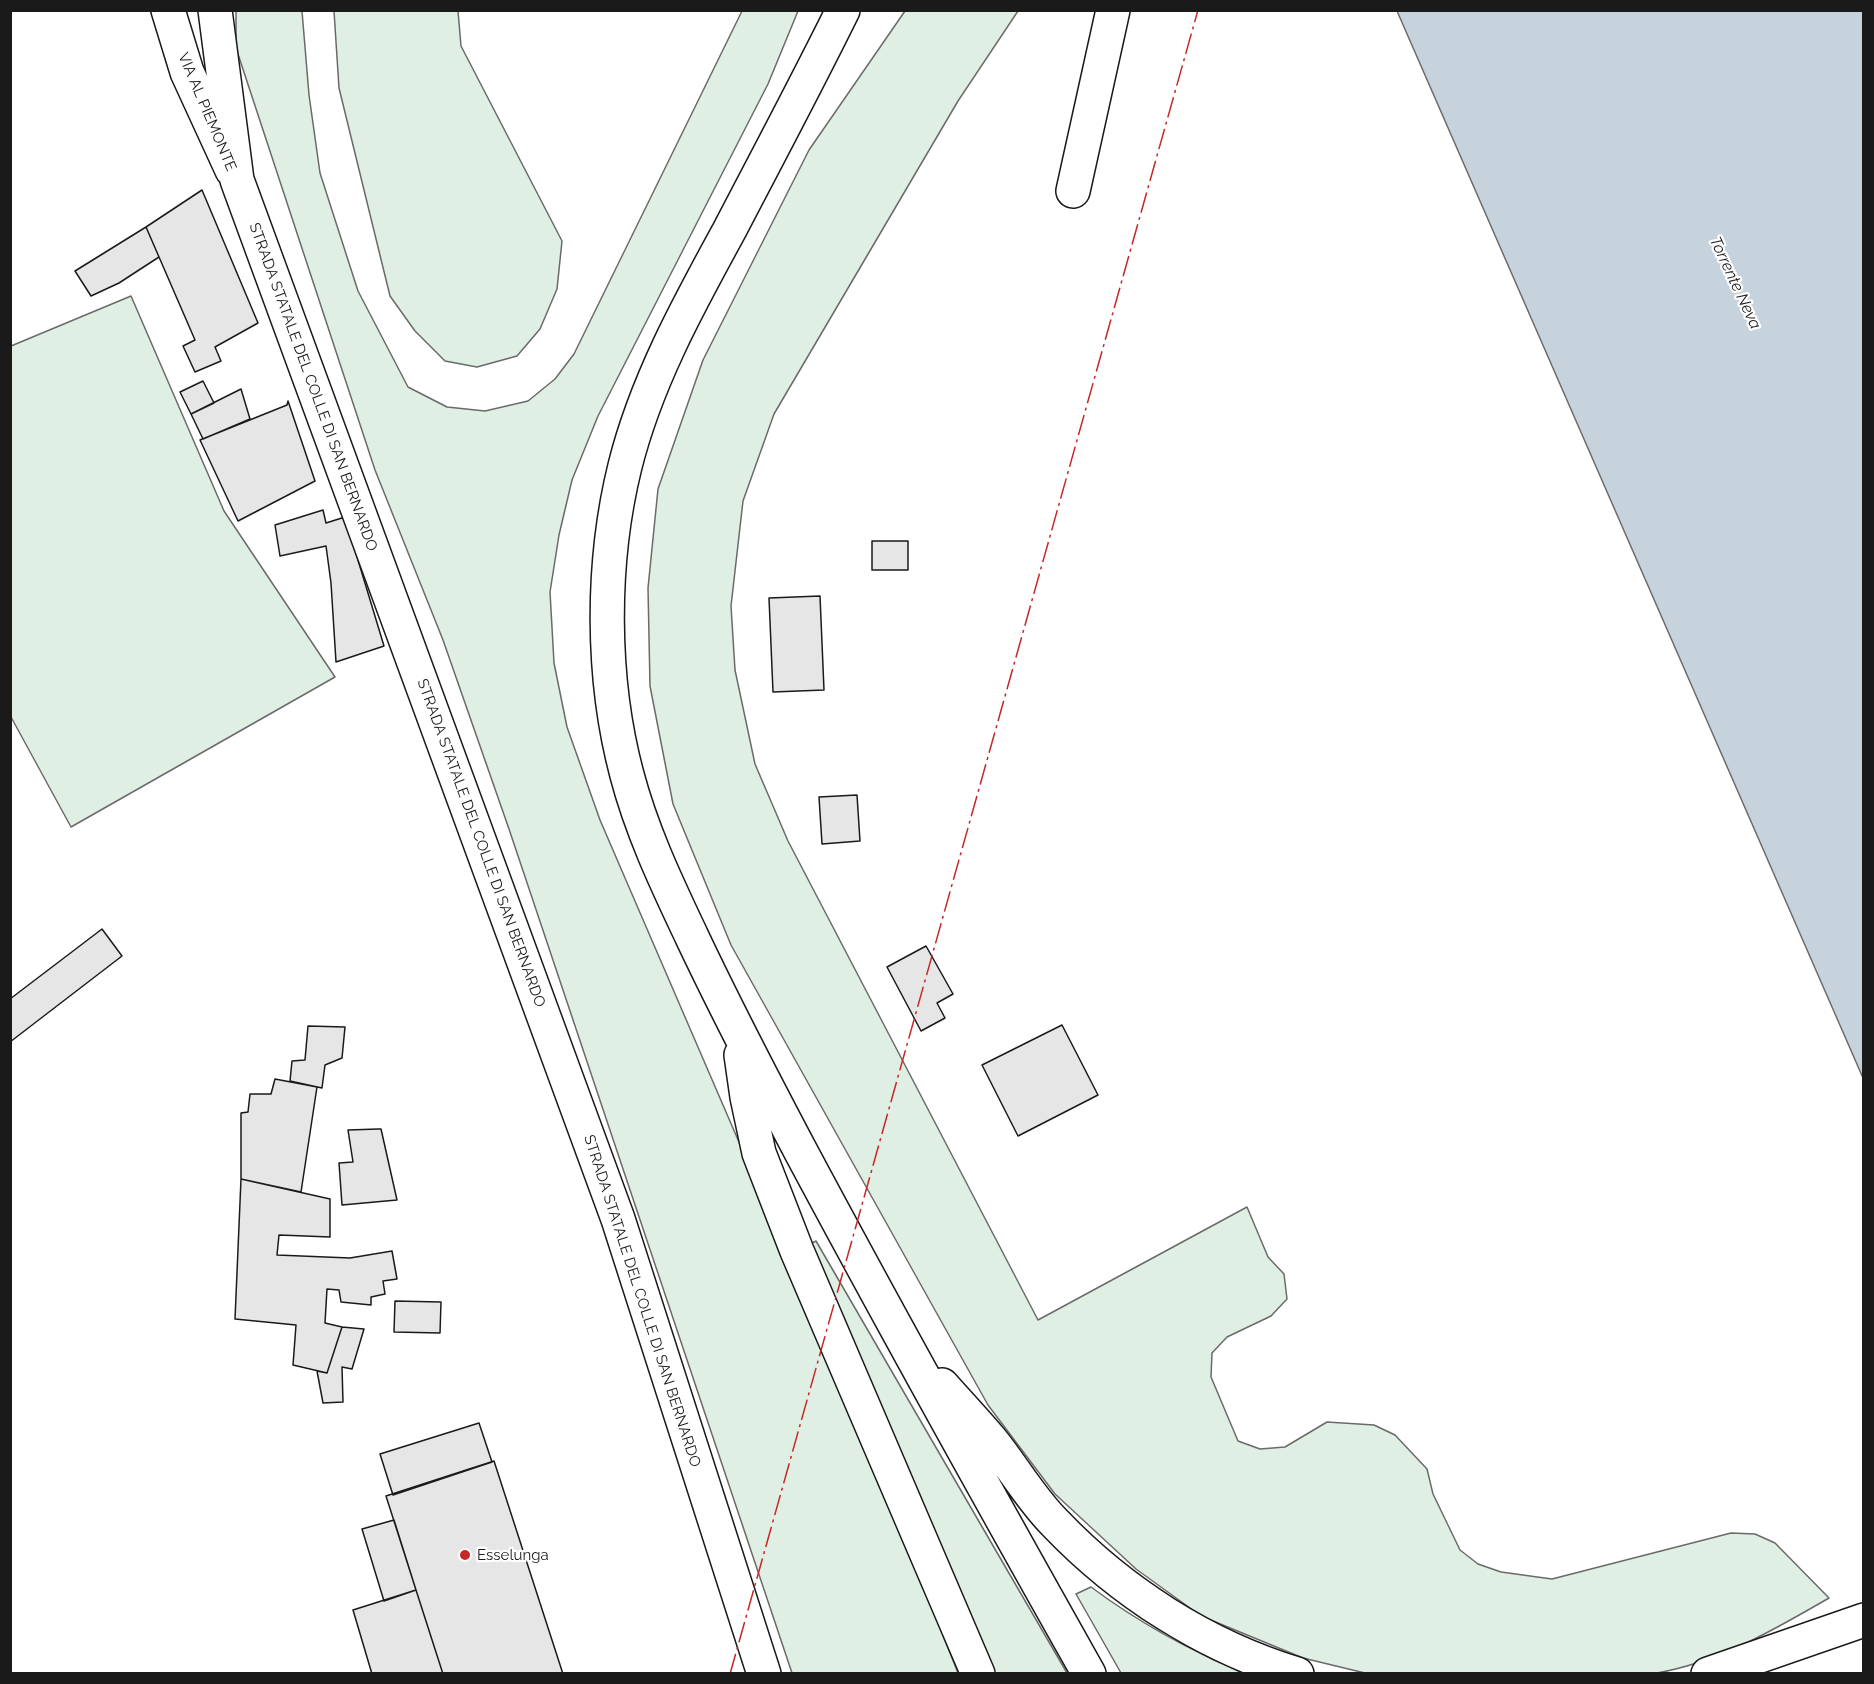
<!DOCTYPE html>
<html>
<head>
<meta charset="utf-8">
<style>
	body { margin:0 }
	#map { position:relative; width:1874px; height:1684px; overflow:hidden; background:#fff; font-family:Raleway,sans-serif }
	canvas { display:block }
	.frame { position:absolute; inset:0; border:12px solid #1a1a1a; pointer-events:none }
</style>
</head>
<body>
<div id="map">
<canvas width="1874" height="1684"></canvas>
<div class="frame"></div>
</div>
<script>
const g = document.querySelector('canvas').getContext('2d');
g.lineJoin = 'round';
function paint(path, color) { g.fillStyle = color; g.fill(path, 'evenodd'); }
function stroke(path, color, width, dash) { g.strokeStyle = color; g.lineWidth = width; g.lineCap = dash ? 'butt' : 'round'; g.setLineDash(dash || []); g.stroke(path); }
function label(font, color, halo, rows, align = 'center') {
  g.font = font + ' Raleway,sans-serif'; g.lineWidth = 4.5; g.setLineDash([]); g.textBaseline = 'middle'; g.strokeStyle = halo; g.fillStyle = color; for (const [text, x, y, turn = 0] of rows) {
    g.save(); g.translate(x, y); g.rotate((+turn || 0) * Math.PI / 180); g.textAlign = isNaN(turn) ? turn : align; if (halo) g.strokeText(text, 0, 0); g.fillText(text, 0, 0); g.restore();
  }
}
const green = new Path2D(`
	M236,11H302L309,95L320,173L358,291L408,387L447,407L485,411L528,401L555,379L574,354L742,11H798L768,84L598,416L572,480L559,535L550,592L554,663L567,727L600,820L748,1163L886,1492L958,1673H792L509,829L443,640L375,470L236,48Z
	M334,11H458L461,46L562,241L557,289L540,329L517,356L477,367L445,361L415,331L390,296L339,88Z
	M905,11H1018L958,101L774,414L743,501L731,606L735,670L755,764L788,841L1038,1320L1247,1207L1268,1257L1284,1274L1287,1299L1271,1316L1227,1337L1212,1353L1211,1377L1238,1441L1260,1449L1285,1447L1327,1422L1374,1425L1395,1435L1427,1469L1433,1494L1460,1550L1478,1564L1501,1572L1552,1579L1731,1533L1755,1534L1775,1543L1829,1598C1775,1629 1720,1662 1657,1673L1369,1674L1303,1658L1201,1616L1136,1569L1055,1494L988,1405L731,945L673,804L650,686L648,588L658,489L703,360L809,150Z
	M131,296L224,511L335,677L71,827L11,717V346Z
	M816,1241L1067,1673H995L808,1245Z
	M1091,1587C1138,1622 1189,1650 1243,1673H1121L1076,1594Z`);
paint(green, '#e0efe3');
stroke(green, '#6a6a6a', 1.5);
const water = new Path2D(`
	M1397,11H1863V1078Z`);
paint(water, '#c6d2dc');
stroke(water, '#6a6a6a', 1.5);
const building = new Path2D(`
	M202,190L258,323L215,347L221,361L195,372L183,346L195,340L146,227Z
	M146,227L159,257L119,283L91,296L75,271Z
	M203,381L214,403L191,414L180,392Z
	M241,389L250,419L203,439L191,414Z
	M288,401L315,481L238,521L200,440L287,405Z
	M323,510L326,523L345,517L384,646L336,662L331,583L326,546L280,556L275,525Z
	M872,541H908V570H872Z
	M820,596L824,690L773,692L769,598Z
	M857,795L860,841L822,844L819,797Z
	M102,929L122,956L10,1042V999Z
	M926,946L953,994L937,1003L945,1018L921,1031L887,967Z
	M1062,1025L1098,1095L1018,1136L982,1065Z
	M308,1026L345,1027L342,1058L325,1065L322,1088L290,1081L292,1061L305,1060Z
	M275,1079L317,1087L301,1192L241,1179V1113L248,1112L250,1094H271Z
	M378,1129H381L397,1200L342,1205L339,1163L353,1162L348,1130Z
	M241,1179L330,1199V1237L279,1235L277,1255L350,1258L392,1251L397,1279L383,1281L385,1294L371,1297V1305L341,1302L339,1290L327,1289L325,1323L342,1327L327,1373L293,1365L296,1325L235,1319Z
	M395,1301L441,1302L440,1333L394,1332Z
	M342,1327L364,1329L352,1369L342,1367L343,1402L323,1403L317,1371L327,1373Z
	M479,1423L492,1462L393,1495L380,1454Z
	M494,1461L563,1674H443L416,1590L386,1496Z
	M394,1520L416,1590L384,1601L362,1529Z
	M416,1590L443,1674H372L353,1610Z`);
paint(building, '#e6e6e6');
stroke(building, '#1a1a1a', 1.5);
const minor = new Path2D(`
	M168,10L187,72L232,170
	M1073,191L1113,10`);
const major = new Path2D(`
	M215,10L237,180L618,1219L764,1674`);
const highway = new Path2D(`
	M843,10C806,85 767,158 729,231C688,306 646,382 625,466C601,563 601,678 627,775C642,832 667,884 692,937C726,1009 763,1080 800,1150C894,1326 991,1500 1089,1674
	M741,1055L747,1097L759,1153L797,1251L978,1674
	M942,1385C958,1403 975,1421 991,1440C1013,1467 1030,1498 1055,1523C1121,1592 1205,1646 1297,1674
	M1708,1674L1864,1620`);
stroke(minor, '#1a1a1a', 36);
stroke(major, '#1a1a1a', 36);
stroke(highway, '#1a1a1a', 36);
stroke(minor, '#fff', 33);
stroke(major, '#fff', 33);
stroke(highway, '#fff', 33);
stroke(new Path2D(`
	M730,1674L1198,10`), '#c62828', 1.5, [21, 4.5, 3, 4.5]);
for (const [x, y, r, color] of [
	[465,1555,6,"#c62828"]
]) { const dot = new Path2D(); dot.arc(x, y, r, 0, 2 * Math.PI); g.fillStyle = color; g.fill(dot); stroke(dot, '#fff', 2); }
label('15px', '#1a1a1a', '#fff', [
	["VIA AL PIEMONTE",207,112,67],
	["STRADA STATALE DEL COLLE DI SAN BERNARDO",313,387,70],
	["STRADA STATALE DEL COLLE DI SAN BERNARDO",481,843,70],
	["STRADA STATALE DEL COLLE DI SAN BERNARDO",642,1301,72]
]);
label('15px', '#1a1a1a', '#fff', [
	["Esselunga",477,1555]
], 'left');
label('italic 16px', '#1a1a1a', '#fff', [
	["Torrente Neva",1735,283,65]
]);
</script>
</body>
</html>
